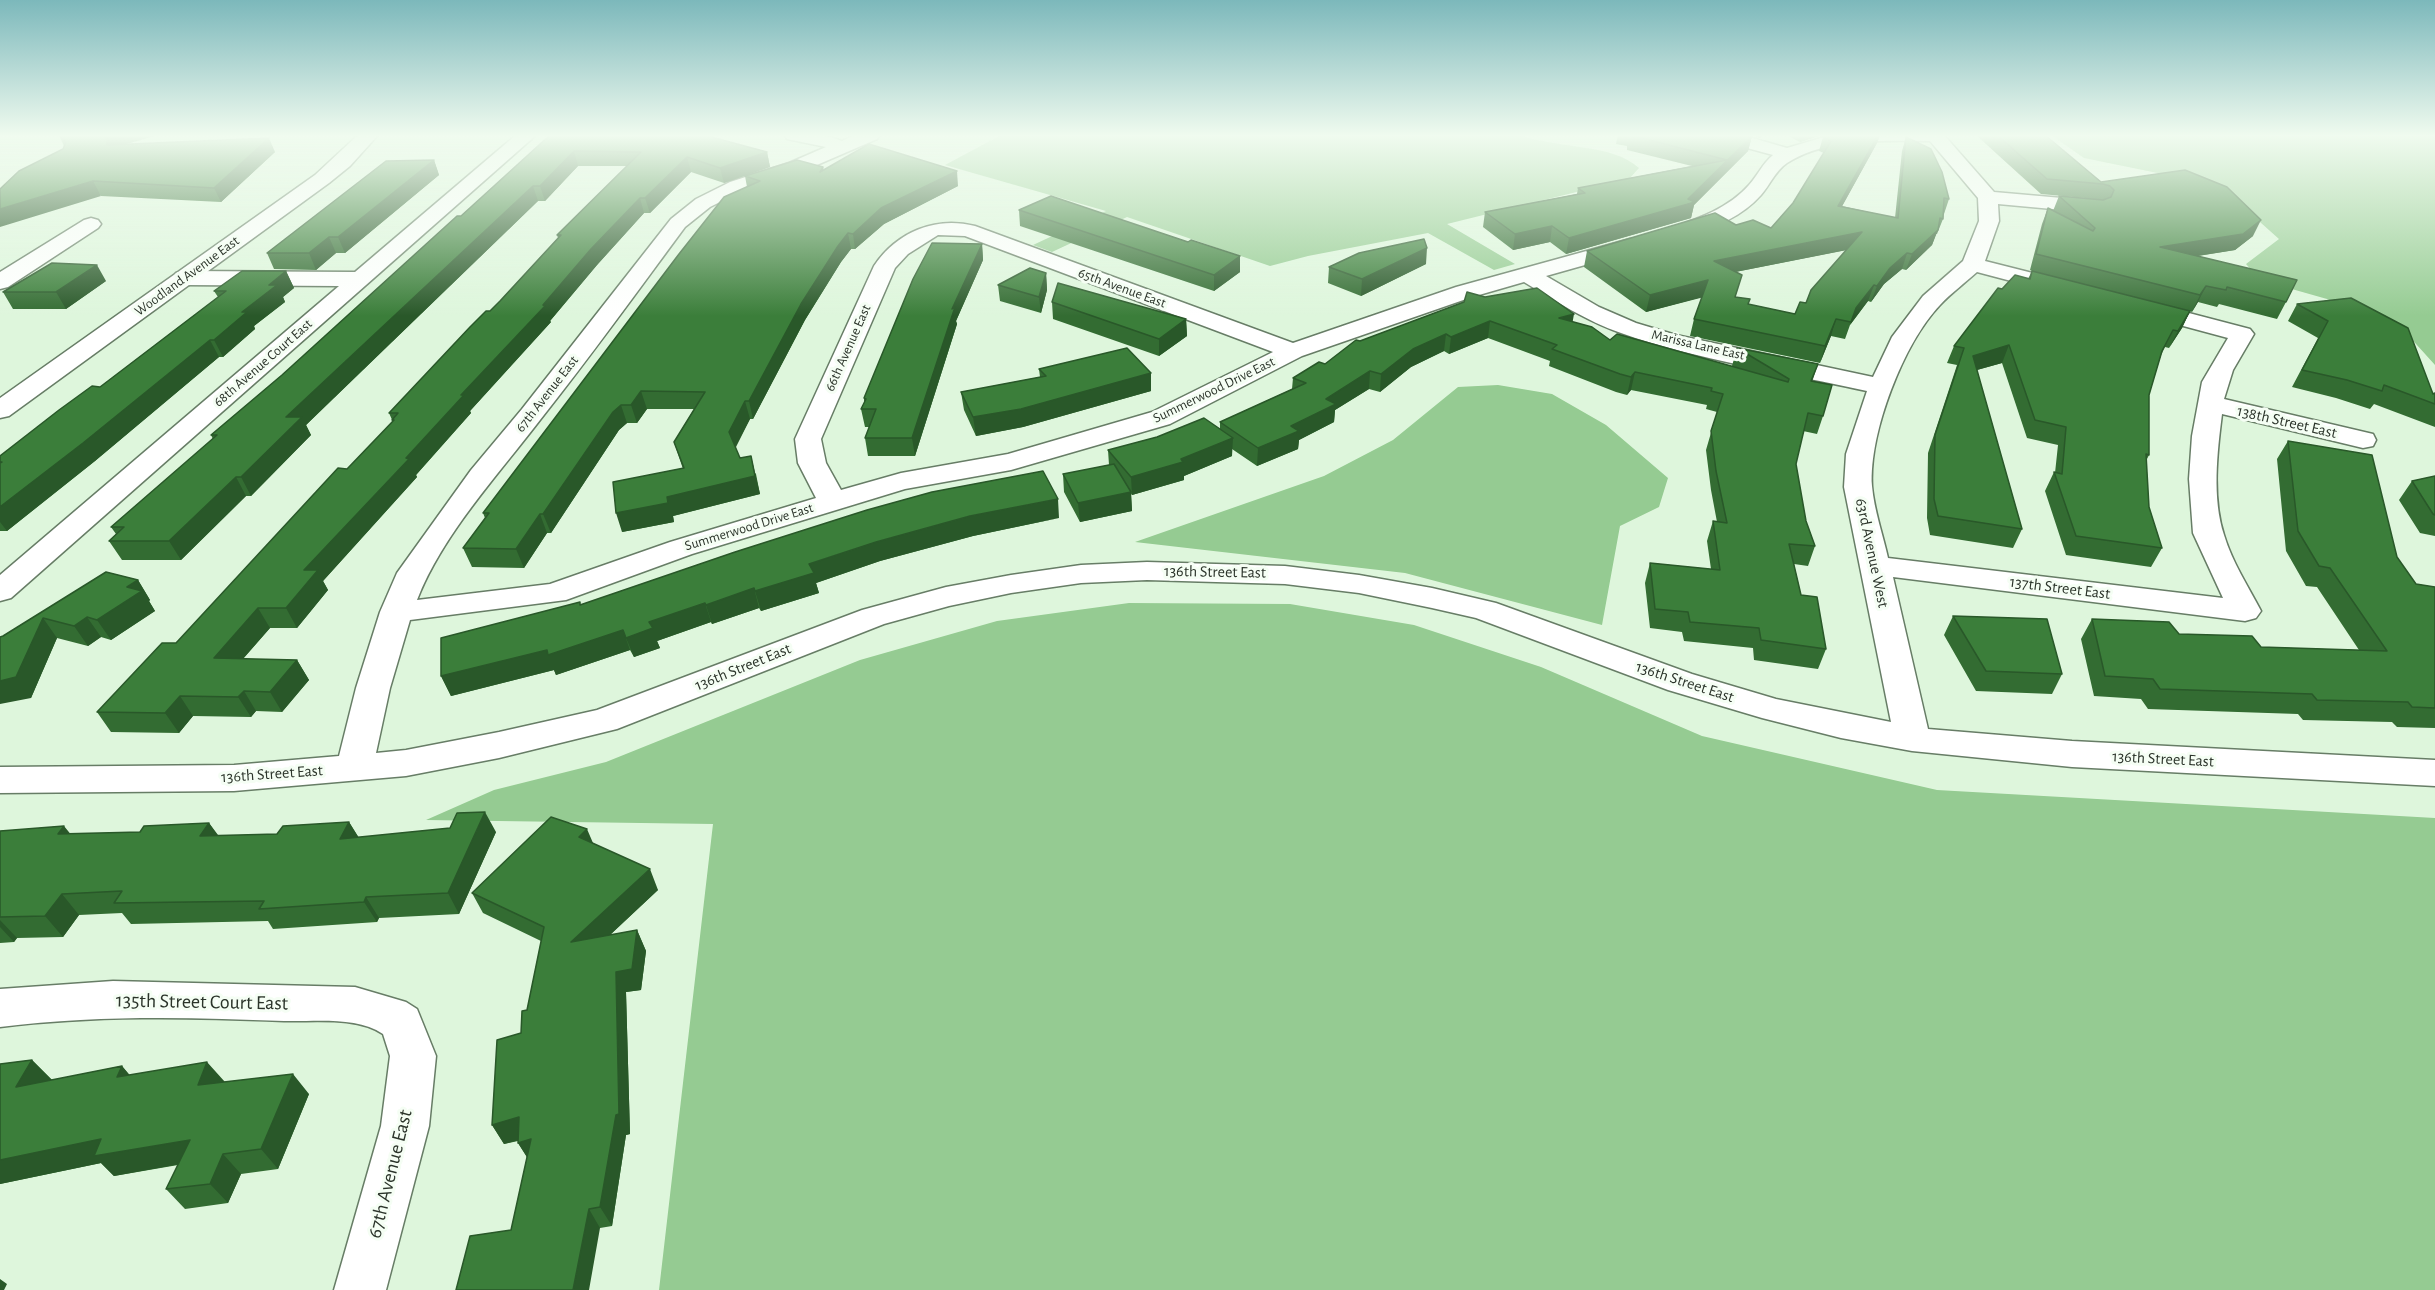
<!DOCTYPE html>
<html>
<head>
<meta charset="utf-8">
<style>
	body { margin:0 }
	canvas { display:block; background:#def6dc }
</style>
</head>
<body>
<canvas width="2435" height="1290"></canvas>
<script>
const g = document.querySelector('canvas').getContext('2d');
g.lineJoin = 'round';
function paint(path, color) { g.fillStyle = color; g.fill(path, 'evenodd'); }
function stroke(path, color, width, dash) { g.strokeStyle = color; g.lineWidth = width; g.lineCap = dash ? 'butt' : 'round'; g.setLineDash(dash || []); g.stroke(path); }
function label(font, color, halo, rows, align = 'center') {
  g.font = font + ' "Alegreya Sans",sans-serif'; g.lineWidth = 6; g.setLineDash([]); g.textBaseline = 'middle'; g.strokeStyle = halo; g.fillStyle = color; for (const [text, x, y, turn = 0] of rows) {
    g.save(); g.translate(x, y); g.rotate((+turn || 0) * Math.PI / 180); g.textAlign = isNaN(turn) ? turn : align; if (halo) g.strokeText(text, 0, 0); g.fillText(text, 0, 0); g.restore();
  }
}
paint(new Path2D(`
	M1001,135H1521C1556,149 1612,143 1639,168L1629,179L1447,224L1515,264L1494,270L1428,233L1308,256L1270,266L1127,217L1052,252L1033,245L1106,211L945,165Z
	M2051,135H2435V365L2407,334L2327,299L2260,280L2246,264L2279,239L2242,206L2177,177L2084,158Z
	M1498,385L1552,394L1606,425L1668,478L1659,507L1620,526L1602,625L1405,573L1135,542L1324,476L1393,440L1458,387Z
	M1129,603L1290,604L1414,625L1541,667L1702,736L1937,790L2435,818V1290H659L713,824L426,820L494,790L606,762L860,660L997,621Z`), '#95cb92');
const minor = new Path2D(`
	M516,135L535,136L11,598L0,601V575L339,286L184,285L176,283L173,278L176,273L184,271L355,272Z
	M784,135H825L842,141L854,135H880L877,139L803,171L744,190L710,207L685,227C637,292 590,357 540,420C498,475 442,535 417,600L550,584L670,542L816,498L798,463L795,439L874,266C897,232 935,216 975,226L1293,343L1456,287L1630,239L1638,240L1641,245L1638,250L1546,276L1599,307L1636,323L1676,335L1873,377L1892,337L1923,296L1963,261L1979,221L1978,198L1930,141C1883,141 1828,137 1787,163C1775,171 1770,185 1761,195C1740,219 1707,231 1677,238L1670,236L1667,232L1670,228C1698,219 1729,208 1749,185C1758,175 1763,163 1773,155L1714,139L1711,135H1742L1787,148L1831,135H1944L1994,192L2096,201L2103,203L2106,207L2103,211L2096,213L1998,204L1999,221L1985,261L2080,285L2083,290L2080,295L2072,297L1977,272C1965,283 1951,293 1940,305C1903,344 1869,433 1872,486C1874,510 1883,535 1888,558L2223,598L2193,533L2189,479L2192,436L2202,382L2228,338L2135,313L2131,308L2135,303L2143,301L2250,329L2254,334L2233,370L2224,399L2373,434L2376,440L2373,446L2363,448L2222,414C2217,453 2212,498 2224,535C2232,562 2248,586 2261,611L2256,618L2245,621L1893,577L1928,729L2072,741L2435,760V786L2072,767L1912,751L1841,738L1762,718L1668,690L1476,618L1432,608L1359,593L1285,584L1147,580L1081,583L1011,593L949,606L884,624L617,729L499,758L406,776L234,791L0,793V767L234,765L339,756L356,688L380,612L397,573L471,470L522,409L671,219L696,199L730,182L789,163L826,147L787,139ZM938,235L965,236L1273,352L1152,412L1008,454L901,473L841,490L826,463L821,439L895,268L908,254ZM1524,282C1556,301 1586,321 1621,333C1697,360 1787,373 1867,391L1846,454L1844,487L1891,722L1776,699L1692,674L1496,603L1432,588L1359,575L1285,566L1147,562L1081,565L1011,575L946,587L862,610L597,710L499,732L406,750L376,753L390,688L410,620L566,600L692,554L905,489L1011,470L1170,424L1302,356L1472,297Z
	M91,218L98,220L101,224L98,228L8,287L0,289V272L84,220Z
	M113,981L355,987L406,1002L417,1009L436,1056L429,1126L386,1290H334L381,1126L390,1056L383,1034C356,1016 315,1022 284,1021C189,1017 95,1015 0,1027V989Z`);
const tertiary = new Path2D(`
	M358,135H378L350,166L329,183L9,416L0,418V398L315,175Z`);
stroke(minor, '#677d66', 3);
stroke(tertiary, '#677d66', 3);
paint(minor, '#fff');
paint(tertiary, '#fff');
paint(new Path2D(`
	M59,135L125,144L275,152L221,202L101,196L63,149L64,146Z
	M550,135L767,152L770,167L724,183L691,172L650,213H644L597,265L550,321L551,322L470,411L471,413L416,475L417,477L323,581L328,590L297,628H270L243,659L297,660L309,680L282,712L256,711L251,717L193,716L179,733L111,732L97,712L176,643L393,422L389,413L500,301L558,238L557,235L627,166H578L545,201H538L306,425L311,435L251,496H246L181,560H122L109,541L116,534L111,527L213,439L211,435L282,375L461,216Z
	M1618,135H1749L1752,136L1748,151L1694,205L1691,218L1566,254L1550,242L1513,250L1483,227L1485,212L1577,194L1578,188L1692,166L1627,150V146L1616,144Z
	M1752,135H1763L1760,138Z
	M1786,135H1822L1800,142Z
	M1830,135H1880L1877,143L1842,206L1895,218L1902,151L1906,137L1949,199L1944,214H1943V219L1937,234H1936L1932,245L1906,270L1902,269L1884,284L1871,302L1868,301L1850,325L1845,339L1831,336L1820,363L1690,336L1694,319L1702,297L1646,312L1584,267L1587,251L1736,225L1771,228L1793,203L1824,153L1819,151L1823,137ZM1846,250L1806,303L1795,314L1748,304L1736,297L1735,272Z
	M1976,135H2045L2101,182L2253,236L2235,250L2198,256L2286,302L2277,319L2219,304L2217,307L2198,302L2192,312L2190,311L2182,328L2169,348L2165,347L2161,355L2149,395V455L2146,461L2149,507L2162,548L2151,567L2066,555L2045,491L2054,472L2055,473L2058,445L2027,438L2002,363L1977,370L2022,529L2013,548L1930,535L1927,518L1928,453L1957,365L1947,363L1954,346L2002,289L2028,279L2032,271L2030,270L2042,224L2048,208L2053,211L2059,196L2096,199L2041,194Z
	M434,160L439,175L345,253H336L316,270L274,269L267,253Z
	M823,167L824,170L958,186L884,224L855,249H851L841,262L805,320L753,419H750L735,447L740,458L756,474L760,494L673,516L674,522L622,532L683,469L674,442L694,409H647L637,423H627L619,430L551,533H547L524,568L472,567L463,548L485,518L483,513L747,187L745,176Z
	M1019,210L1188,242L1240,256V272L1214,291L1020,226Z
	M982,244L983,260L956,321L957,324L915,456H868L865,438L869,427H865L861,409L864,403V398Z
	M1426,264L1361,296L1328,283L1329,267Z
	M286,271L294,288L283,297L285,302L254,326L255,329L223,357H219L95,461L7,531H0V456L100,387L218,297L214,291Z
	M1046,273L1047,290L1041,313L1000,301L998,285Z
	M106,281L66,309H13L3,292Z
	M2351,298L2433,394L2435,393V427L2374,404L2370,409L2336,398L2292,387L2318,338L2288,321L2297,304Z
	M1052,302L1186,319L1187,336L1159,356L1053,319Z
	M1464,302L1573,322L1610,340L1735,367L1732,366L1737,348L1818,364L1812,382L1823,416L1817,434L1803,431L1796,464L1806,521L1815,546L1808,566L1794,564L1801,595L1826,649L1818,669L1754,660L1753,648L1684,641L1682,632L1650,628L1645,583L1650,563L1711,569L1707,541L1713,521L1717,522L1711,490L1706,450L1717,412L1706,409L1707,405L1631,390L1627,395L1616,392L1549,366L1550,361L1488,338L1449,354L1444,351L1411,367L1380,392L1369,389L1335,410L1334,422L1299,440L1298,449L1257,466L1232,449V456L1184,476V480L1132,495L1131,494L1132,511L1080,522L1064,492L1063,474L1109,465L1108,450L1220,429V422L1292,389L1293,378L1325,364L1360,341Z
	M1039,369L1151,391L1023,427L976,436L964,410L961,392L1040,377Z
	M2288,441L2397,557L2416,584L2435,587V728L2397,727L2392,722L2303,720L2298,714L2148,709L2141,699L2094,696L2081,639L2092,619L2179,634L2261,647L2359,650L2317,587L2306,586L2286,551L2277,459Z
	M2435,476V536L2420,533L2399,500L2412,481Z
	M1059,518L973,536L880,561L816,583L819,593L761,611L759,608L712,624L711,622L657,641L660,648L634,657L630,650L556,675L554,670L451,696L441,676L581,605Z
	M106,572L138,580L150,600L149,601L155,611L111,640L101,637L88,646L57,638L31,698L3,636Z
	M1953,616L2062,674L2052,694L1976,691L1944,635Z
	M349,822L359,838L496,832L459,914L379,918L377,922L273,929L268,921L131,924L122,913L79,915L63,937L17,938L14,942L0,943V831L70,834L140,832L209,823L218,836L277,834Z
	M593,843L658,890L610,935L637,930L646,951L641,990L626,992L630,1134L626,1135L612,1226L600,1228L511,1230L527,1157L518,1143V1141L504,1144L492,1125L521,1033L527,1010L541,941L483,913L472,893Z
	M32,1060L52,1080L122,1066L129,1075L225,1082L309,1094L278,1169L241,1174L228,1203L185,1209L166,1189L178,1165L114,1176L101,1163L0,1184V1064Z`), '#336c32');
paint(new Path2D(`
	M106,135H158L113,148L107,145Z
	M1801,135H1822L1800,142Z
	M1878,135H1880L1877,143L1834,221L1838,206Z
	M1752,136L1748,151L1694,205L1691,218L1566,254L1569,238L1688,199Z
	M269,138L275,152L221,202L214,188Z
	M574,151L578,166L545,201L540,186Z
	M767,152L770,167L724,183L720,168Z
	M687,157L691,172L650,213L645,198Z
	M434,160L439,175L345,253L338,237Z
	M957,171L958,186L884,224L855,249L853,234L881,208Z
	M93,181L101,196L0,227V209Z
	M533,186L538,201L306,425L311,435L251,496L241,477L286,417Z
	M640,198L644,213L597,265L550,321L551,322L470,411L471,413L416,475L417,477L323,581L328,590L297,628L286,608L304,570L406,458L461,395L543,305L591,249Z
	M2261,220L2253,236L2235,250L2152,263L2160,247Z
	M1552,226L1550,242L1513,250L1515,234Z
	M1938,230L1932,245L1906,270L1912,254Z
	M1862,232L1857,248L1710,277L1714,261Z
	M848,233L851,249L841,262L805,320L753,419L749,401L801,304L838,246Z
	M329,237L336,253L316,270L309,253Z
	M982,244L983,260L956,321L957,324L915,456L912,438L952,309Z
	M1427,248L1426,264L1361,296L1362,279Z
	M1907,253L1902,269L1884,284L1871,302L1877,286L1890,268Z
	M1240,256V272L1214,291V275Z
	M97,265L106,281L66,309L56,292Z
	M286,271L294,288L283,297L285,302L254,326L255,329L223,357L214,340L269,285Z
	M1046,273L1047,290L1041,313L1039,297Z
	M1708,280L1704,297L1646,312L1650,295Z
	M1874,285L1868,301L1850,325L1856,308Z
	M2206,286L2198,302L2192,312L2200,295Z
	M2190,311L2182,328L2169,348L2178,331Z
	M1574,314L1571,331L1559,318Z
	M1186,319L1187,336L1159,356V339Z
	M1836,319L1831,336L1820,363L1825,346Z
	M1490,321L1488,338L1449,354L1451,337Z
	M1446,334L1444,351L1411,367L1380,392L1381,374L1413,349Z
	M210,340L219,357L95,461L7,531L0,522V507Z
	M2009,345L2002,363L1966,373L1973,356Z
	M1370,371L1369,389L1335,410L1334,422L1299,440L1298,449L1257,466L1258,448L1291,426L1326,399Z
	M1635,372L1631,390L1627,395L1631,377Z
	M1151,373V391L1023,427L976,436L973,417Z
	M641,391L647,409L637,423L631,405Z
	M745,401L750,419L734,451L729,432Z
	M621,405L627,423L619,430L551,533L543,514L613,412Z
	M1233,438L1232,456L1184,476V480L1132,495L1131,477L1181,459Z
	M751,456L760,494L673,516L674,522L622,532L616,513L667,497Z
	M236,477L246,496L181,560L169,541Z
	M1131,492L1132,511L1080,522L1078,503Z
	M1058,499L1059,518L973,536L880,561L816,583L819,593L761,611L755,591L809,564L876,542L970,516Z
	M540,514L547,533L524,568L516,549Z
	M138,580L150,600L149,601L155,611L111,640L97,620L127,587Z
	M754,588L759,608L712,624L706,605Z
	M705,603L711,622L657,641L660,648L634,657L626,638L649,622Z
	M258,608L270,628L226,678L214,658Z
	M87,617L101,637L88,646L74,626Z
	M43,618L57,638L31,698L0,704V681Z
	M623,630L630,650L556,675L554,670L451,696L441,676Z
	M297,660L309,680L282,712L270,692Z
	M244,691L256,711L251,717L238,697Z
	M180,696L193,716L179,733L165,713Z
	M485,812L496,832L459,914L448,893Z
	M349,822L362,843L340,839Z
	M209,823L224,843L200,836Z
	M64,826L81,847L58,834Z
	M587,829L596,850L579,837Z
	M650,869L658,890L581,962L571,942Z
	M62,894L79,915L63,937L45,916Z
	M366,897L379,918L377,922L364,902Z
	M0,920L17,938L14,942L0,927Z
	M637,930L646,951L641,990L626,992L630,1134L626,1135L612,1226L600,1207L616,972Z
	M32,1060L52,1080L16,1087Z
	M207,1062L225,1082L198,1085Z
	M122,1066L140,1087L117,1077Z
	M293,1074L309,1094L278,1169L261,1149Z
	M519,1117L531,1137L504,1144L492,1125Z
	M101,1139L190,1140L208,1159L114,1176L101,1163L0,1184V1160Z
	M531,1139L530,1162L518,1143Z
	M223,1154L241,1174L228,1203L210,1184Z
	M589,1209L600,1228L589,1290H573Z
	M0,1279L7,1284L4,1290H0Z`), '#295829');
const building = new Path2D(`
	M59,135H106L107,145L269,138L214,188L93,181L0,209V189L19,171L63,149L66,142Z
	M550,135H704L767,152L720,168L687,157L645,198H640L591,249L543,305L545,306L461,395H464L406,458L409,459L304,570H318L286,608H258L214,658L297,660L270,692L244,691L238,697L180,696L165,713L97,712L162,643H176L338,468L347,469L394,420H392L398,413H389L470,327L486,311H490L500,301L561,235H557L641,152L574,151L540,186H533L286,417H302L241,477H236L169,541H109L124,527H111L217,435H211L282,375L457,216H461Z
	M1749,135L1752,136L1688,199L1695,202L1569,238L1552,226L1515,234L1485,212L1585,193L1578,188L1727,160L1630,135Z
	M1830,135H1878L1838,206L1898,218L1906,137L1931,149L1942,172L1949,199L1944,198L1943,219L1940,218L1938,230L1912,254L1907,253L1890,268L1877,286L1874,285L1856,308L1851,322L1836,319L1825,346L1694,319L1708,280L1650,295L1587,251L1715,213L1736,225L1753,220L1771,228L1793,203L1831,141L1823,137ZM1862,232L1811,290L1806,303L1800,302L1795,314L1748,304L1750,299L1735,297L1742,275L1714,261Z
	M1997,135H2045L2101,182L2185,170L2227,187L2261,220L2243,234L2160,247L2297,280L2286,302L2227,287L2226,290L2206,286L2200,295L2036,254L2048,208L2093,231L2095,228L2059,196L2103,200L2111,197L2114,190L2110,186L2103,184L2047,179Z
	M869,144L957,171L881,208L853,234L848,233L838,246L801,304L749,401H745L729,432L740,458L751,456L755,476L667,497L668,503L616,513L613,482L684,468L674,442L705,392L641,391L631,405H621L613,412L543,514H540L516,549L463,548L489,513H483L679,254L724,197L760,181L745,176L797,160L823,167L820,172Z
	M434,160L338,237H329L309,253H267L386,161Z
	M1051,196L1188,242L1191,240L1240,256L1214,275L1019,210Z
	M1424,239L1427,248L1362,279L1329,267L1359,253Z
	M932,243L982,244L952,309L955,307L912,438H865L876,409H861L866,399L864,398L913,279Z
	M52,263L97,265L56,292H3Z
	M1030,268L1046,273L1039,297L998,285Z
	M242,271H286L269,285H277L242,312H247L214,340H210L83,443L0,507V463L2,462H0V456L59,410L92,386L100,387L226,291H214Z
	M2032,271L2190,311L2178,331L2173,330L2162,351L2149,395V455L2146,454L2149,507L2162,548L2076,536L2054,472L2062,474L2066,427L2035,420L2009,345L1973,356L2022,529L1938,516L1934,499L1935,435L1964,348L1954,346L1998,288L2002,289L2015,275L2030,279Z
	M1058,283L1186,319L1159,339L1052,302Z
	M1537,288L1574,314L1559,318L1592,327L1610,340L1617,334L1788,382L1789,379L1737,348L1818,364L1811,381L1832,385L1823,416L1808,413L1796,464L1806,521L1815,546L1789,544L1801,595L1817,597L1826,649L1761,640L1759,628L1690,622L1688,612L1655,609L1650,563L1720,570L1713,521L1727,523L1716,471L1711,431L1723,394L1711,391L1712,388L1635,372L1631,377L1620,374L1552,349L1557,345L1490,321L1451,337L1446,334L1413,349L1381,374L1370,371L1326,399L1336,404L1291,426L1299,431L1258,448L1220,422L1306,383L1293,378L1319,362L1325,364L1356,340L1360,341L1464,302L1467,292L1485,297Z
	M2351,298L2408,328L2433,394L2435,393V404L2384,385L2382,391L2347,380L2302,370L2328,321L2297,304Z
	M1127,348L1151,373L1021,409L973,417L961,392L1046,376L1039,369Z
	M1204,418L1233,438L1181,459L1183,462L1131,477L1108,450L1157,437Z
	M2288,441L2372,455L2397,557L2416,584L2435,587V708L2412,707L2408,702L2317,700L2312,694L2160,689L2153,679L2105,676L2092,619L2169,622L2179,634L2252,636L2261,647L2387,651L2330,568L2319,566L2298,531Z
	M1114,464L1131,492L1078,503L1063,474Z
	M1043,471L1058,499L970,516L876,542L809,564L814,573L755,591L754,588L706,605L705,603L649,622L653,628L626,638L623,630L548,655L547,650L441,676V638L580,602V605L735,552L867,510L932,492Z
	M2435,476V515L2433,514L2412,481Z
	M106,572L138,580L127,587L142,591L97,620L87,617L74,626L43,618L16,677L0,681V637L3,636Z
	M1953,616L2047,619L2062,674L1986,671Z
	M485,812L448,893L366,897L364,902L259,909L264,901L114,903L122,891L62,894L45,916L0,917V831L64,826L58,834L140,832L144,826L209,823L200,836L277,834L283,826L349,822L340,839L450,828L457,813Z
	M551,817L587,829L579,837L650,869L571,942L637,930L632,969L616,972L619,1114L616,1115L600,1207L589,1209L573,1290H456L470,1236L511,1230L531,1139L518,1143L519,1117L492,1125L497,1040L521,1033L522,1011L527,1010L544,927L472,893Z
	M32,1060L16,1087L122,1066L117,1077L207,1062L198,1085L293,1074L261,1149L223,1154L210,1184L166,1189L190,1140L94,1156L101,1139L0,1160V1064Z`);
paint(building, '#3b7e3a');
stroke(building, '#295829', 1.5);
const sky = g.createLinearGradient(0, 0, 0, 316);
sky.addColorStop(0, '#7cb8bb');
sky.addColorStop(0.43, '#f0fbef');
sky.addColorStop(1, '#f0fbef00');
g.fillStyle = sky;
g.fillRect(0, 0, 2435, 316);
label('14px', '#2b342a', '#f5fef4', [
	["Woodland Avenue East",187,276,-36],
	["65th Avenue East",1122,288,20],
	["Marissa Lane East",1698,345,13],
	["66th Avenue East",848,348,-66],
	["68th Avenue Court East",263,363,-41],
	["Summerwood Drive East",1214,390,-26],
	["67th Avenue East",547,394,-52],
	["Summerwood Drive East",749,527,-17]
]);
label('16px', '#2b342a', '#f5fef4', [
	["138th Street East",2287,422,13],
	["63rd Avenue West",1872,553,78],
	["136th Street East",1215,572,1],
	["137th Street East",2060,588,7],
	["136th Street East",743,667,-22],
	["136th Street East",1685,682,18],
	["136th Street East",2163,759,3],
	["136th Street East",272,774,-4]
]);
label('20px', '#2b342a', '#f5fef4', [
	["135th Street Court East",202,1002,1],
	["67th Avenue East",390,1174,-76]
]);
</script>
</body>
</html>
